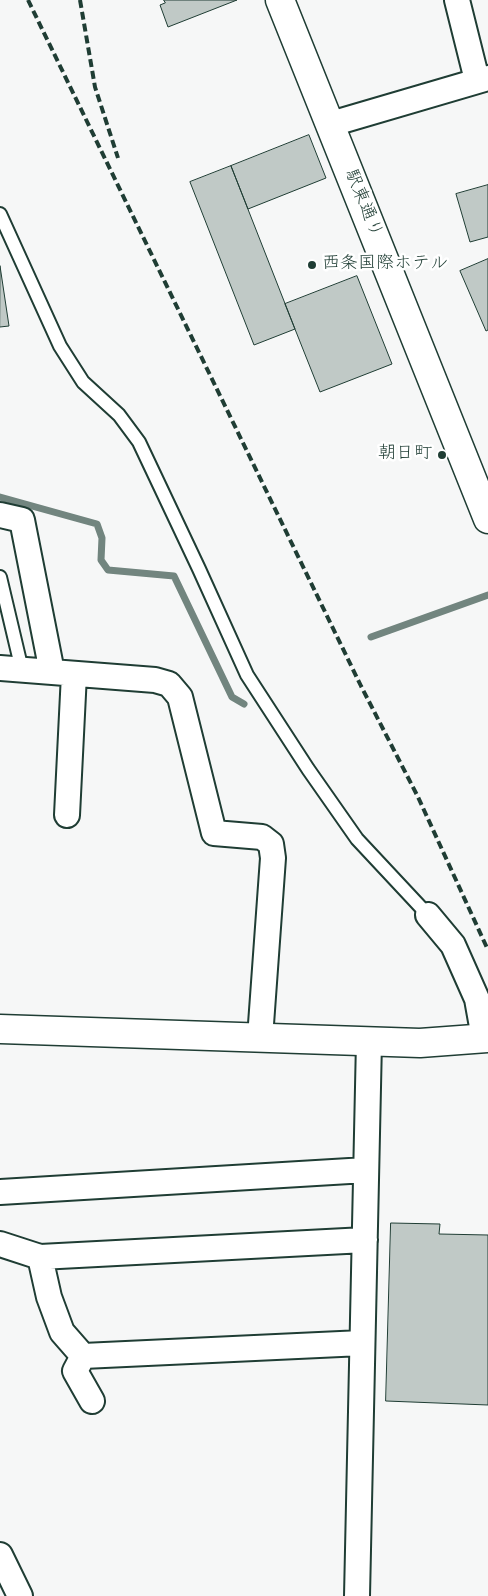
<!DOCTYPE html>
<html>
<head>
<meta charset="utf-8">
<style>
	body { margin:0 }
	canvas { display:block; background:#f6f7f7 }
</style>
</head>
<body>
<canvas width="488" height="1596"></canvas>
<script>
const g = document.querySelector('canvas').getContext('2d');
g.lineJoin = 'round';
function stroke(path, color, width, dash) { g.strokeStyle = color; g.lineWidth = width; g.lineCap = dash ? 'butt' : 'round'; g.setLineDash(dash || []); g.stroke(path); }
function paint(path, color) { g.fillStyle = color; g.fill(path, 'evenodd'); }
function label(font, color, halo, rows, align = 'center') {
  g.font = font + ' Kalam,"Klee One",sans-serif'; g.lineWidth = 5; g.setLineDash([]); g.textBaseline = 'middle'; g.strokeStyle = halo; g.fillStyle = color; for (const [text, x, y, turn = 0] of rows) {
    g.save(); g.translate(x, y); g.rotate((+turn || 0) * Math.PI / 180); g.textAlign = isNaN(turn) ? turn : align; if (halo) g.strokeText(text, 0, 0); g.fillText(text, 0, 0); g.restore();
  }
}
stroke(new Path2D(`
	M0,497L97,524L102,538L101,560L108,570L174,576L232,697L244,704
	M371,637L488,595`), '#72857f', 7);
const building = new Path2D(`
	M164,0H237L168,27L160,5L165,3Z
	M309,135L326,178L248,209L231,166Z
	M231,166L295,329L254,345L190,182Z
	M488,185V237L470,242L456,194Z
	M488,259V330L486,331L460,271Z
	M0,266L9,326L0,327Z
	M357,276L392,364L320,392L285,304Z
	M391,1223L440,1224L439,1234L488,1235V1405L386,1401Z`);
paint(building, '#c0c9c6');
stroke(building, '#1f3d34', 1);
const lane = new Path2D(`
	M0,214L60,346L83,382L119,415L139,442L199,569L247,675L308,769L357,839L428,915
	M0,577L22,670`);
const street = new Path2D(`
	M457,0L477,80
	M331,124L488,78
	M0,515L22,520L52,672
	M0,668L155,680L169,684L180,697L214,833L262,837L271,844L273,858L260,1038
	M67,815L74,674
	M428,915L453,945L477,999L484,1038
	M0,1192L366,1170
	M0,1244L40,1257L365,1240
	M40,1257L49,1297L62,1332L83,1356L75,1371L92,1401
	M83,1356L362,1343
	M0,1555L20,1596
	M357,1596L369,1041`);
const secondary = new Path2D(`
	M280,0L488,519
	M0,1029L420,1043L488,1038`);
stroke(lane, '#1f3d34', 16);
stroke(street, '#1f3d34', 28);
stroke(secondary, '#1f3d34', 31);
stroke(lane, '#fff', 12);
stroke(street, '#fff', 24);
stroke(secondary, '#fff', 28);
stroke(new Path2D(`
	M28,0L361,686L418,797L488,950
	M80,0L95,87L118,158`), '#1f3d34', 4, [8, 4]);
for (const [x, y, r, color] of [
	[312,265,5,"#1f3d34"],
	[442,455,5,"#1f3d34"]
]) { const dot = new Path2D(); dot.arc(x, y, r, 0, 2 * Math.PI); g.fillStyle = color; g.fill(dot); stroke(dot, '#fff', 2); }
label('18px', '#1f3d34', '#fff', [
	["駅東通り",362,204,68]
]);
label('18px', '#1f3d34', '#fff', [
	["西条国際ホテル",322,265],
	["朝日町",432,455,"right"]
], 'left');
</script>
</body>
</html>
